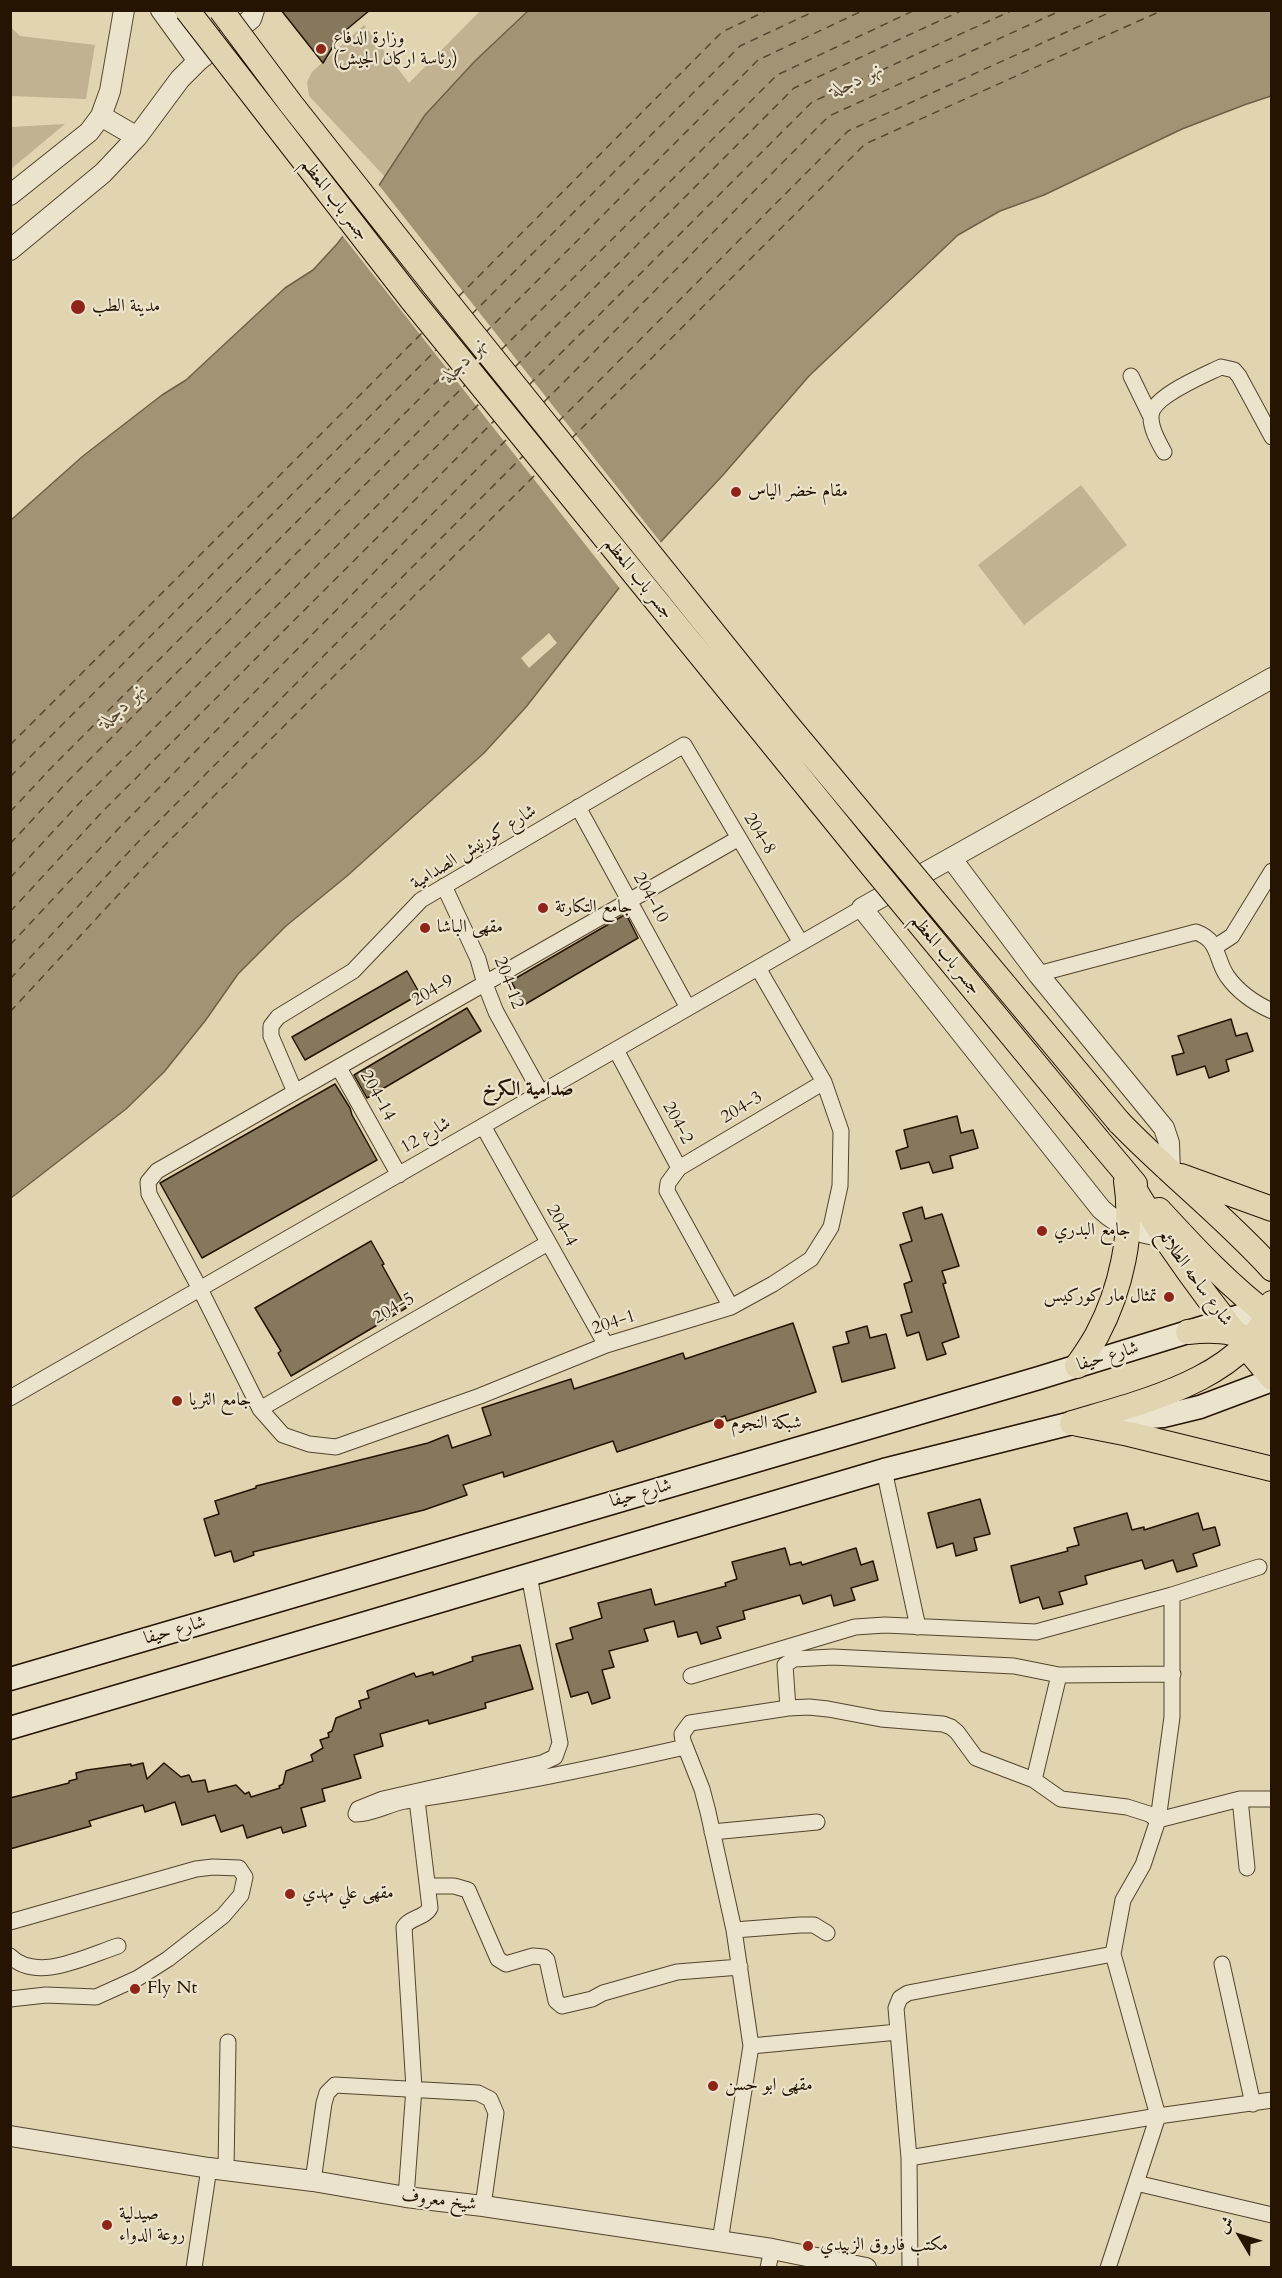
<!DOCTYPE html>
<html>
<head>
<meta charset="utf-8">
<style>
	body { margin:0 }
	#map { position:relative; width:1282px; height:2278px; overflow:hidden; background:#e1d4b0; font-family:Cardo,Amiri,serif }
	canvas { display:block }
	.frame { position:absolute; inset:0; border:12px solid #241401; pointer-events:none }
	.north { position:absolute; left:1210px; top:2206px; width:60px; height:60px; -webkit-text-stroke:4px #ece3cc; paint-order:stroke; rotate:308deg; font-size:16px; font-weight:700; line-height:24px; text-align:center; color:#241401 }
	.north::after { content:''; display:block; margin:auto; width:21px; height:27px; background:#241401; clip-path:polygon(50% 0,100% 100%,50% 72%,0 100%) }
</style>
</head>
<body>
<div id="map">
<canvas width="1282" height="2278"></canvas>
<div class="frame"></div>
<div class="north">ش</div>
</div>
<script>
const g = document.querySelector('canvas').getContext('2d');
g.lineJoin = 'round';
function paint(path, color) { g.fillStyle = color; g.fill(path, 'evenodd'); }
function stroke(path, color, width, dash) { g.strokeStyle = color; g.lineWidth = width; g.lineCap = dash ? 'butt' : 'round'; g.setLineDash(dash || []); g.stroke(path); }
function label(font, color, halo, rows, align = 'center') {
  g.font = font + ' Cardo,Amiri,serif'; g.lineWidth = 4.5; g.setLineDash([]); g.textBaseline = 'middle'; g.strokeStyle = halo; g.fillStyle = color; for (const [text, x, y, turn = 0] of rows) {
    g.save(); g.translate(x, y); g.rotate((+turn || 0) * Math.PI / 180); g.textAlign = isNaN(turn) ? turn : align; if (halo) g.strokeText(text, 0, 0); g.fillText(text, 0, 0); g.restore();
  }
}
paint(new Path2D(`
	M480,11H529L475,61L425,115L401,150L386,178L309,96L307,82L312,72L364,25L409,83Z
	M10,26L20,36L95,45L86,99L11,96Z
	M65,124L11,169V127Z
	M1081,485L1127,545L1024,625L978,565Z`), '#c1b392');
const water = new Path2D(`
	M529,10L1271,11V96L1244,105L1182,129L1044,195L1000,211L958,235L809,376L723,475L626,579L526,707L484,753L347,876L286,926L238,974L205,1021L164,1072L126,1109L11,1198V520L83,456L162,395L186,380L285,288L313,270L337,244L361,213L425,115L475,61Z`);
paint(water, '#a19374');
stroke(water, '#6f6046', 1.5);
paint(new Path2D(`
	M378,184L662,544L621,590L341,234Z
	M549,633L557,643L529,668L521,658Z`), '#e1d4b0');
stroke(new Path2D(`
	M458,297L722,32L768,10
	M471,315L740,46L817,10
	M485,333L758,60L864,10
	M501,350L777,75L915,10
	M515,367L794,88L963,10
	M529,385L812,102L1013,10
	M544,402L829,116L1062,10
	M558,422L848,131L1115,10
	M571,439L865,144L1163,10
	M10,745L423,332
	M10,777L436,350
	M10,812L52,767L452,366
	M10,844L68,781L465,385
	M10,878L86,796L480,403
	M10,912L103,811L494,421
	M10,945L121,826L509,437
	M10,979L139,841L524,455
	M10,1012L155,855L538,472`), '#56472f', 1.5, [8, 6]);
const building = new Path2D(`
	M281,10H370L340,35L323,63Z
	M626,914L638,938L524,1005L511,981Z
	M407,971L420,994L305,1060L292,1037Z
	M467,1008L481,1031L367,1098L354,1075Z
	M1231,1019L1236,1036L1247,1033L1253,1051L1226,1060L1229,1071L1209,1078L1205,1066L1177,1075L1172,1056L1184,1053L1178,1036Z
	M335,1084L350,1108L352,1115L377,1160L202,1258L160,1183Z
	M957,1116L961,1133L973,1130L978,1148L950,1156L953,1168L933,1173L929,1162L901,1169L896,1151L908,1147L904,1130Z
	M922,1207L925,1219L942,1214L959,1266L942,1271L946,1283L943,1284L959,1337L942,1343L946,1354L927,1360L919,1332L907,1336L901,1315L912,1312L904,1284L912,1281L900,1245L912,1241L903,1213Z
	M371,1241L384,1264L382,1265L406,1308L291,1376L278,1353L281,1351L255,1308Z
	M793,1323L816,1392L727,1421L725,1416L617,1452L613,1441L504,1477L503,1472L463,1485L467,1495L424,1510L253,1552L254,1555L234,1562L231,1551L215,1556L204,1519L219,1514L215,1501L256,1488V1486L428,1443L448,1435L452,1448L491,1435L482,1408L571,1379L574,1389L683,1353L685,1359Z
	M867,1326L870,1338L886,1334L895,1368L842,1382L833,1347L849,1343L846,1332Z
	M980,1499L990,1534L974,1538L977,1550L956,1556L953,1543L937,1548L928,1513Z
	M1127,1513L1132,1530L1144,1527V1530L1198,1513L1203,1530L1215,1527L1220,1545L1193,1554L1197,1566L1177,1572L1173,1560L1145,1569L1142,1560L1085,1576L1087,1584L1059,1592L1063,1604L1043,1609L1039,1597L1020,1603L1011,1566L1068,1551L1067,1548L1079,1545L1074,1528Z
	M785,1548L790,1565L801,1562L802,1565L856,1548L861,1565L873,1561L878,1580L851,1588L855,1600L834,1606L831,1595L803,1604L800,1595L743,1611L745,1619L717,1627L721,1638L701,1644L697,1632L678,1637L674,1621L644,1629L648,1641L609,1651L614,1667L602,1670L610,1698L592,1704L588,1692L571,1697L556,1644L573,1639L570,1628L602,1618L598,1603L651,1589L655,1605L726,1586L725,1583L737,1579L732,1562Z
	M520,1645L533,1689L485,1703L486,1708L429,1724L428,1720L380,1734L383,1746L354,1755L361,1778L322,1789L325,1801L301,1808L306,1826L283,1833L281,1827L247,1838L243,1825L221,1832L215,1815L182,1825L175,1802L145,1812L143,1805L89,1821L91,1826L10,1849V1798L69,1783V1781L77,1779L76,1773L87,1770L131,1764V1766L143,1763L147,1779L164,1763L181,1777L189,1775L192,1782L205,1780L208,1792L236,1785L245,1794L249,1792L251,1797L280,1788L279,1786L283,1784L286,1771L313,1761L311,1755L323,1748L320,1740L329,1737L328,1733L332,1731L336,1718L361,1708L359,1701L369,1698L367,1691L414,1673L416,1677L433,1672V1675L473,1661L472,1657Z`);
paint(building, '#86785c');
stroke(building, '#241401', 1.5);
const minor = new Path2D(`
	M1131,376L1150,415
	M1164,452C1158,441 1151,429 1151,417C1150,397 1205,375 1221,367L1234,370L1239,376L1272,437
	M578,807L688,1008
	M739,838L157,1171L148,1182L149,1194L200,1289L260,1409L283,1435L309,1444L336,1447L480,1396L606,1345L731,1307L773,1284L811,1259L831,1227L840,1186L841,1131L824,1082L758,968
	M444,886L478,959L485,984L496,1012L541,1093
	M1215,947L1232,936L1272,871
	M1038,974L1196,932C1220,941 1215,958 1227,976C1239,993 1254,1003 1272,1011
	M616,1050L679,1168L668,1183L667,1191L731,1307
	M339,1068L399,1175
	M295,1092L271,1036V1026L278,1017L353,971L421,900L684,745L801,943
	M483,1126L606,1345
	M679,1168L824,1082
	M10,1398L862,908
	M260,1409L548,1243
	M884,1470L918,1627
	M529,1575L560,1743L555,1757L542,1763L383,1799L358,1809L356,1814C373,1814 388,1804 405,1801C499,1788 592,1768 685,1747
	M691,1676L855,1627L885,1625L1036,1632L1172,1595
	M788,1708L785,1665L794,1659L833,1657L1014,1666L1059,1675L1173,1674
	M1034,1780L1059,1675
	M1240,1799L1247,1868
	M712,1832L817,1822
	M428,1886H454L468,1890L498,1959L506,1964L533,1956L544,1957L547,1960L556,2001L562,2006L592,1999L603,1993L677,1972L740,1967
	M10,1922L196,1869L213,1867L239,1868L245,1877L241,1895L223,1916L168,1959L138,1978L96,1997L46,1995L10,1999
	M734,1930L800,1925H814L827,1933
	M10,1956C37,1983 87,1956 118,1946
	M1222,1964L1253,2104
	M751,2046L898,2032
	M909,2158L1158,2116L1272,2100
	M226,2171L228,2042
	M313,2181L324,2103L327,2093L335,2085L478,2093L490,2099L496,2113L483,2206
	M1136,2183L1272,2215
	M406,2197L414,2088L404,1927C410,1917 425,1918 430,1908L417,1800
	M720,2241L751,2046L734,1930L708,1812L702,1789L683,1741L682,1734L690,1723L788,1708L809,1707L828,1709L881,1719L943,1724L951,1727L957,1732L976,1758L1034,1780L1061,1799L1127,1807L1149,1814L1158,1820L1240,1799H1272
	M194,2268L209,2168
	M768,2268L772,2249
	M910,2268L909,2158L896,2008L900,1998L908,1993L1113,1954
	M1108,2268L1158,2116L1113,1954L1123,1900L1143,1865L1158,1820L1172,1717V1595L1259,1567`);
const tertiary = new Path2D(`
	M161,10L198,61
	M101,116L137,137
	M10,195L89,132L101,116L110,91L124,10
	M10,250L103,173L137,137L180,79L198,61L251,19L254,10
	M951,858L1038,974L1164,1128L1169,1143L1170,1172
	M1173,1236C1147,1237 1120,1227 1101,1209L862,908L1272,678
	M10,2136L209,2168L313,2181L406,2197L483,2206L772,2249L866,2268`);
const secondary = new Path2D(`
	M10,1679L1039,1378L1272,1306
	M10,1728L884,1470L1072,1423L1163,1416L1200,1407L1272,1380`);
const primary = new Path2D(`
	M1119,1122C1168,1173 1224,1216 1272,1269
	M1098,1140L1135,1184
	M1125,1173C1167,1247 1217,1313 1272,1378
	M1181,1176L1272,1209
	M1159,1210C1194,1248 1230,1287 1272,1318
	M1188,1332C1225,1328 1239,1333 1272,1349
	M1077,1366C1084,1356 1091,1346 1097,1335C1121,1290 1134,1232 1126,1181
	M1072,1423C1138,1403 1248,1379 1272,1303
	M1078,1424L1129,1434L1272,1469`);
stroke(minor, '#53442d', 17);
stroke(tertiary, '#53442d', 22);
stroke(secondary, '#241401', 25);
stroke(primary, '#241401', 26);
stroke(minor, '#ece3cc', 15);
stroke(tertiary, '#ece3cc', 20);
stroke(secondary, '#ece3cc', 22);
stroke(primary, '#e1d4b0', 24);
const primaryBridge = new Path2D(`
	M187,10L411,299L867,860L1098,1140
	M221,10L291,104L449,304L785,722L1119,1122`);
stroke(primaryBridge, '#241401', 26, []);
stroke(primaryBridge, '#e1d4b0', 24);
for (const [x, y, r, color] of [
	[321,49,6,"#8f2418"],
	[78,307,8,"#8f2418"],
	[736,492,6,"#8f2418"],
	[543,908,6,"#8f2418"],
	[425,928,6,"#8f2418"],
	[1042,1231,6,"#8f2418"],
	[1169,1297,6,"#8f2418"],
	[177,1401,6,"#8f2418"],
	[719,1424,6,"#8f2418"],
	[290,1894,6,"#8f2418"],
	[135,1989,6,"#8f2418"],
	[713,2086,6,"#8f2418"],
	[107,2225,6,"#8f2418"],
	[808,2246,6,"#8f2418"]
]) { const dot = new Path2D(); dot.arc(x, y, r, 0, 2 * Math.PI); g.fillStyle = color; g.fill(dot); stroke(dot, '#ece3cc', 2); }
label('18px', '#241401', '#ece3cc', [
	["وزارة الدفاع",333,39],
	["(رئاسة اركان الجيش)",333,60],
	["مدينة الطب",92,307],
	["مقام خضر الياس",748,492],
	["جامع التكارتة",555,908],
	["مقهى الباشا",437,928],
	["جامع البدري",1054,1231],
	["تمثال مار كوركيس",1157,1297,"right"],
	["جامع الثريا",189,1401],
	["شبكة النجوم",731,1424],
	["مقهى علي مهدي",302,1894],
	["Fly Nt",147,1989],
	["مقهى ابو حسن",725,2086],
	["صيدلية",119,2215],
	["روعة الدواء",119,2236],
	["مكتب فاروق الزبيدي",820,2246]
], 'left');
label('18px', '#241401', '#ece3cc', [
	["جسر باب المعظم",334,200,52],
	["جسر باب المعظم",638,579,51],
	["204-8",759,834,59],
	["شارع كورنيش الصدامية",474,848,-32],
	["204-10",650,898,61],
	["جسر باب المعظم",945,955,50],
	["204-12",508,983,69],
	["204-9",433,991,-30],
	["204-14",377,1096,61],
	["204-3",742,1108,-31],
	["204-2",677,1123,62],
	["شارع 12",426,1136,-30],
	["204-4",561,1226,61],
	["شارع ساحه الطلائع",1194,1278,54],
	["204-5",394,1309,-30],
	["204-1",614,1323,-18],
	["شارع حيفا",1108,1357,-17],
	["شارع حيفا",641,1494,-16],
	["شارع حيفا",175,1631,-16],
	["شیخ معروف",439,2201,7]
]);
label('italic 20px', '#56472f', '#ece3cc', [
	["نهر دجلة",857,81,-27],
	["نهر دجلة",465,361,-46],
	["نهر دجلة",123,707,-45]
]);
label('bold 20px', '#241401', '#ece3cc', [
	["صدامية الكرخ",528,1090]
]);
</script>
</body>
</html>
